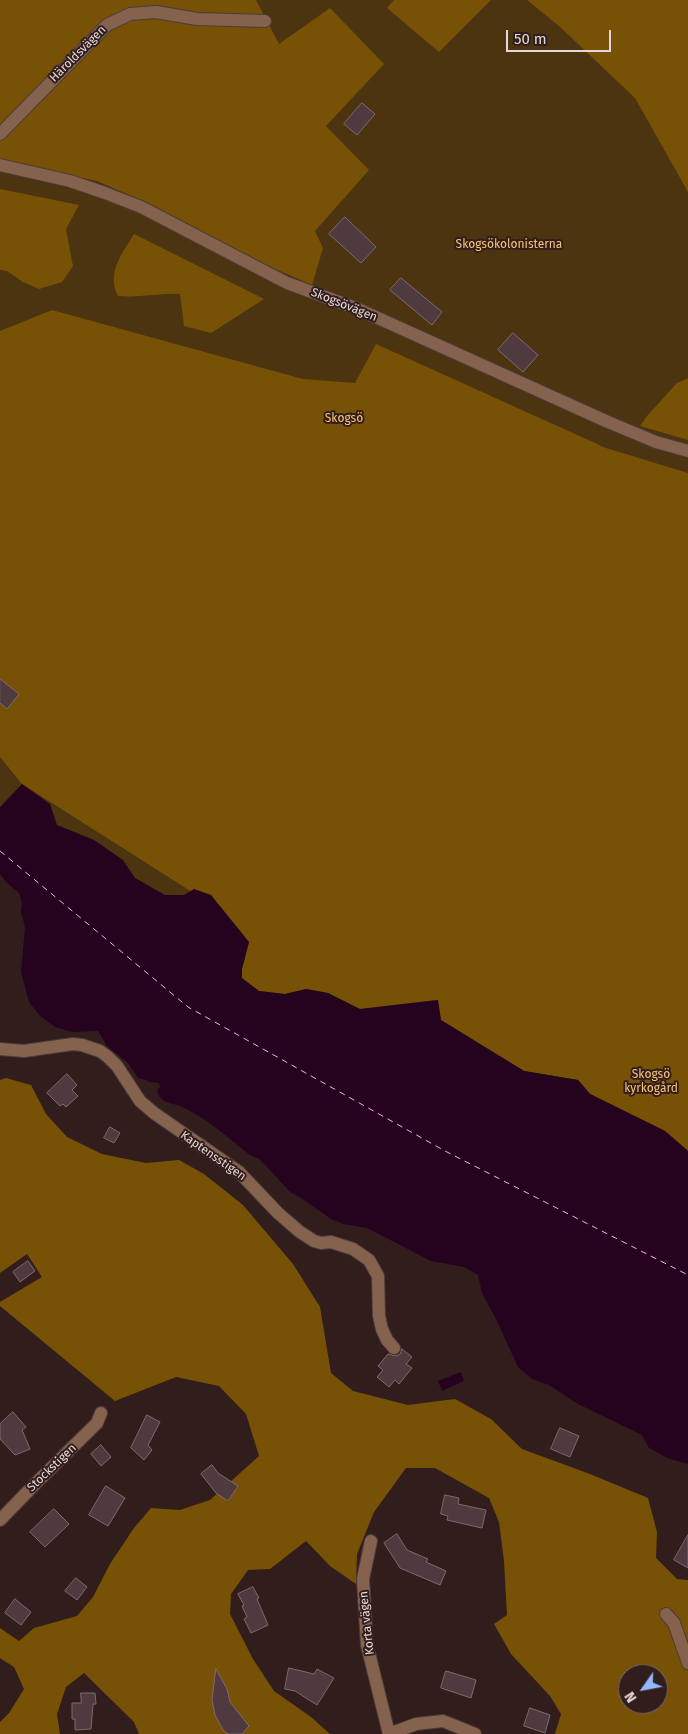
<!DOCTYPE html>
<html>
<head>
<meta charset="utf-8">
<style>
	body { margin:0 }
	#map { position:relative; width:688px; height:1734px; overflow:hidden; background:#311e1c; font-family:"Fira Sans",sans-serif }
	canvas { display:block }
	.north { position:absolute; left:618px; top:1664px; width:50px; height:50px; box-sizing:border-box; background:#311e1c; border:1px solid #796866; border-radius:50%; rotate:237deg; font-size:14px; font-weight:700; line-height:20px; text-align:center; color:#e6d8d6 }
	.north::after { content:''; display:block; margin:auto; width:18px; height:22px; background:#92b7fd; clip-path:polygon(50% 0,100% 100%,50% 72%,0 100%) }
	.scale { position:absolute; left:506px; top:30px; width:105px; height:22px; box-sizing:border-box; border:2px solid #e6d8d6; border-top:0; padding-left:6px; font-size:15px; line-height:18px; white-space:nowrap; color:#e6d8d6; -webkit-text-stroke:4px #311e1c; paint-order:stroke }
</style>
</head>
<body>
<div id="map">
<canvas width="688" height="1734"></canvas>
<div class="north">N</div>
<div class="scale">50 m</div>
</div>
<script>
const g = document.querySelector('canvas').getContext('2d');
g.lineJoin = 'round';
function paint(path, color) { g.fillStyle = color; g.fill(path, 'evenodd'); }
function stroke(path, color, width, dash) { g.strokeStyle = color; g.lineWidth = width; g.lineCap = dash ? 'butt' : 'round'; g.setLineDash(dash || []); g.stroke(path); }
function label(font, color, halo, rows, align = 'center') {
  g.font = font + ' "Fira Sans",sans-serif'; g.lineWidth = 4; g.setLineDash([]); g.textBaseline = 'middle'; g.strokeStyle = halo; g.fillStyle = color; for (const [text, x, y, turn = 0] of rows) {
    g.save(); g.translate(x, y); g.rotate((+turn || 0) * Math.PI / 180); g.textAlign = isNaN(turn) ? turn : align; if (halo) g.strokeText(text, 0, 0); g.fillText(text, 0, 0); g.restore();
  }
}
paint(new Path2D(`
	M0,0H688V943L390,1119L0,838Z`), '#4b340f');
paint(new Path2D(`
	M0,0H256L279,44L330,8L384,64L326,126L369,170L315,231L323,248L312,285L264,264L127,194L97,181L0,160Z
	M394,0H491L439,52L387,8Z
	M527,0H688V192L635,98L559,26Z
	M0,189L79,205L66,229L73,266L62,282L39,289L23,282L7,271L0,270Z
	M134,234L264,299L211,333L184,326L180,294C159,293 139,298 118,296C106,273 122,254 134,234Z
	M52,310L303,379L355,383L376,344L606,448L688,473V1151L665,1131L590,1094L578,1080L524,1071L441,1020L437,1000L360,1009L328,993L306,989L285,994L259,991L242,979V969L249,942L225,913L22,784L0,757V331Z
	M688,378V440L640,426L647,416L677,383Z
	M6,1078L31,1085L46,1114L67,1137L102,1154L146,1163L179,1160L204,1174L243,1205L293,1264L320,1307L331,1373L353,1391L408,1405L455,1399L491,1419L522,1449L590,1474L648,1498L657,1532L656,1558L677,1579L688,1580V1734H555L561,1714L550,1696L511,1654L494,1624L507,1615L504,1561L499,1522L489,1498L435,1468H406L374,1512L357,1554L356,1584L330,1566L306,1541L270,1569L248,1570L231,1594L230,1614L253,1659L274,1691L311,1717L330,1734H139L134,1722L84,1673L66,1687L57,1714L60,1734H0V1722L9,1713L24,1689L14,1667L0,1658V1628L19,1641L34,1628L77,1616L93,1597L110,1564L134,1528L151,1508L180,1510L210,1500L259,1456L246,1414L219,1386L176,1377L115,1401L0,1306V1302L42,1277L27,1254L0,1273V1080ZM628,1674H658V1704H628Z`), '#775105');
paint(new Path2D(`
	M22,784L50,804L57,825L94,840L123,860L135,878L165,895H184L194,889L211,895L249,942L242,969V978L259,991L285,994L306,989L328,993L360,1009L438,1000L441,1020L524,1071L578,1080L590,1094L665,1131L688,1151V1464L667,1458L649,1448L642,1435L578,1404L549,1385L532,1379L518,1367L496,1319L482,1293L478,1275L464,1267L431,1261L367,1228L343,1224L331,1219L301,1198L290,1192L267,1167L259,1159L250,1155C228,1138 206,1117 180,1106C169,1102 160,1103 157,1090L160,1087L159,1083L149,1082L146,1080L138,1078L128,1063L107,1046L98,1031L72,1032L55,1027L40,1016L29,1002L21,972L25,927L21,912L22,903L19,893L6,882L0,874V807Z
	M461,1372L464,1381L442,1391L438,1381Z`), '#25031e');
stroke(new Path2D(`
	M0,851L188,1007L445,1151L688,1275`), '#ffaee8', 1, [6, 5]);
const building = new Path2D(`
	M362,103L375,114L357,135L344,124Z
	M345,217L376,247L361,263L329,234Z
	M401,278L442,312L432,325L390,290Z
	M513,333L538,355L523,372L498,350Z
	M0,679L19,694L7,709L0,703Z
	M67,1074L77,1085L72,1090L78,1096L66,1107L63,1104L60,1106L47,1093Z
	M110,1127L120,1133L114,1143L104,1138Z
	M28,1261L35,1271L20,1282L13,1272Z
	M402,1349L412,1357L406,1364L412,1368L399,1384L395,1380L389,1387L377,1377L383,1370L378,1366L388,1354L396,1356L400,1354Z
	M13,1412L26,1427L22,1430L30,1449L15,1455L0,1439V1424Z
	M147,1415L160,1422L148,1445L152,1450L144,1460L131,1448Z
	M560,1428L579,1436L570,1457L551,1449Z
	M101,1445L111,1457L101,1466L91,1454Z
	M212,1465L218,1473L238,1486L228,1501L216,1493L201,1474Z
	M106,1486L125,1498L108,1526L89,1515Z
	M445,1495L459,1498L458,1504L486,1510L482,1528L447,1520L448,1516L441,1514Z
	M54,1509L69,1524L45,1547L30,1532Z
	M397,1534L407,1550L428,1559L426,1562L446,1571L440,1585L400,1568L384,1543Z
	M688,1535V1568L674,1560Z
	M76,1578L87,1587L77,1600L65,1591Z
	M253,1587L259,1598L257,1599L268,1625L251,1633L244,1619L247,1617L242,1606L244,1605L238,1594Z
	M15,1599L31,1612L21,1625L5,1613Z
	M289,1668L314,1674L317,1669L334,1678L317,1705L295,1691L285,1689Z
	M216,1669L227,1689L230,1702L249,1726L242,1734H228L223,1730L215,1715L212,1700Z
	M446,1671L476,1680L471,1698L441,1688Z
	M81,1693H95L96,1704H93L91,1729L75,1730V1719H72V1703H81Z
	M530,1708L550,1715L545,1733L524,1726Z`);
paint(building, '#4f3a3f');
stroke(building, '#80696e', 1);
const minor = new Path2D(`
	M0,134L107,25L130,14L156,12L197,19L265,21
	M0,165L70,181L105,193L141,207L287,283L358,309L608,422L656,442L688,451
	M0,1049L24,1051L73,1044L82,1045L100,1051L108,1057L117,1066L140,1101L154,1113L239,1172L278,1213L300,1232L314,1241L321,1243L331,1242L353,1249L369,1260L378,1276L379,1316L382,1329L387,1340L394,1348
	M0,1520L36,1483L92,1428L97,1423L101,1413
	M371,1541L363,1579L367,1645L389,1734
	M666,1614L674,1623L688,1663
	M389,1734L416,1724L443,1721L475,1734`);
stroke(minor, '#4e3c3a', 14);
stroke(minor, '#84624e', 12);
label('12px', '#e6d8d6', '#311e1c', [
	["Häroldsvägen",78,54,-45],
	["Skogsövägen",344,305,22],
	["Kaptensstigen",213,1156,35],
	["Stockstigen",52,1468,-44],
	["Korta vägen",367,1623,-96]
]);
label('12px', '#fbc470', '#311e1c', [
	["Skogsökolonisterna",509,245],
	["Skogsö",344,419],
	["Skogsö",651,1075],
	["kyrkogård",651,1089]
]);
</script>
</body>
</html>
